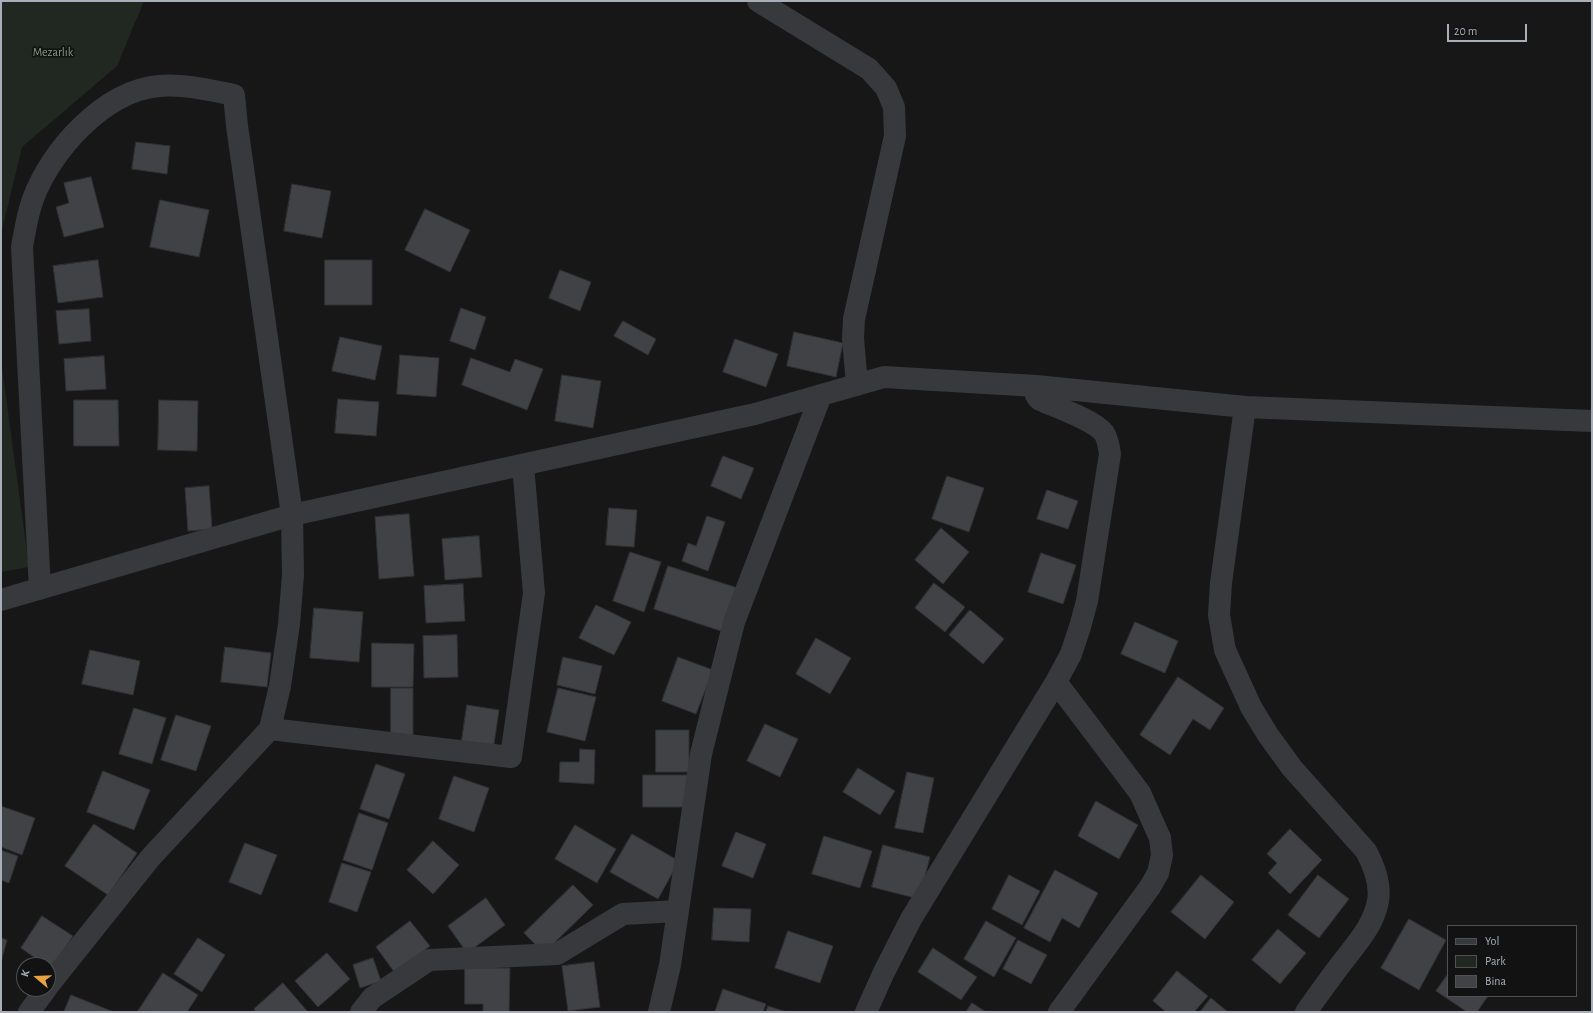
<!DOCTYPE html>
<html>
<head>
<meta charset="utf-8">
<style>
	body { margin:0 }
	#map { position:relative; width:1593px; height:1013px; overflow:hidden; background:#171718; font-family:"Alegreya Sans",sans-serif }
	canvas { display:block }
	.frame { position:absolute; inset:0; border:2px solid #a9afb8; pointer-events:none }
	.legend { position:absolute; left:1447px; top:925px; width:130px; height:72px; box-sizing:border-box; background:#121213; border:1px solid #4e5155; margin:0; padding:5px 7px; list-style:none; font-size:12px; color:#a9afb8 }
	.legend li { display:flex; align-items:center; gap:8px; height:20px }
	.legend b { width:20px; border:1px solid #4e5155 }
	.north { position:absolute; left:16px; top:957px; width:40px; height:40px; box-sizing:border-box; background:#121213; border:1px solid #4e5155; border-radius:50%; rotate:289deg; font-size:11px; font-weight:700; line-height:16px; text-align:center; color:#a9afb8 }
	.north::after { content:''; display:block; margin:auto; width:14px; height:18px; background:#e8a23f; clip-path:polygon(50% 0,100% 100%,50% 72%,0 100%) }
	.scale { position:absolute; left:1447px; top:24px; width:80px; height:18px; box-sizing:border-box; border:2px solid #a9afb8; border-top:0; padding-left:5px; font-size:12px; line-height:14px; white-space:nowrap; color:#a9afb8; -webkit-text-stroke:3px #121213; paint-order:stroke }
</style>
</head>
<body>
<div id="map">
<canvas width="1593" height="1013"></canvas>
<div class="frame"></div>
<ul class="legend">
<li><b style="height:5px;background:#38393d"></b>Yol</li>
<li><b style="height:11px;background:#212821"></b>Park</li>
<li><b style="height:11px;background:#414245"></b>Bina</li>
</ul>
<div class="north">K</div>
<div class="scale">20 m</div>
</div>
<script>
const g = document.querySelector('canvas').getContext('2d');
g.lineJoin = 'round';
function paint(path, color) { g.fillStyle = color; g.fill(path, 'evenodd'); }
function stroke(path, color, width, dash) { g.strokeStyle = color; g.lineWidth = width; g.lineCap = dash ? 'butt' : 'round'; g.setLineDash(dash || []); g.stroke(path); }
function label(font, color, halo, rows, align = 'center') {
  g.font = font + ' "Alegreya Sans",sans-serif'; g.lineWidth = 3.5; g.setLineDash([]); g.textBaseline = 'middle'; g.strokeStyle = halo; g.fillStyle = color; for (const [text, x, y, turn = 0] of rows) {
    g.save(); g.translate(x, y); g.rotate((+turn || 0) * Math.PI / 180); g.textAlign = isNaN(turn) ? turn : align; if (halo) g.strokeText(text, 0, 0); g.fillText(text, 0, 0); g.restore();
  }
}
paint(new Path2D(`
	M1,1H144L117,66L22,147L1,234Z
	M1,360L29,567L1,572Z`), '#212821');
const building = new Path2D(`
	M136,142L170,146L167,174L132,169Z
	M91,177L104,227L64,237L56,207L69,203L64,183Z
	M292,184L331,191L322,238L284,231Z
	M160,200L209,210L199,257L150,247Z
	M425,209L470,230L450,272L405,250Z
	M98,260L103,297L58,303L53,266Z
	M325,260H372V305H325Z
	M560,270L591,282L580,311L549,298Z
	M461,308L486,317L475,350L450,341Z
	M89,309L91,341L59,344L56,311Z
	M623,321L656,339L648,355L614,336Z
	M794,332L843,343L836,377L787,366Z
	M340,337L382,346L375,380L332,371Z
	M735,339L778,354L766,387L723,372Z
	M400,355L439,358L436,397L397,394Z
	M104,356L106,389L66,391L64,359Z
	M471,358L510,372L515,359L543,369L527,410L462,385Z
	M562,375L601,381L593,428L555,421Z
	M338,399L379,402L376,436L335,433Z
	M74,400H118L119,446H74Z
	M159,400L198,401L197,451L158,450Z
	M723,456L754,468L741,499L711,486Z
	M947,476L984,488L969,532L932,519Z
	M209,486L212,529L188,531L185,488Z
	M1047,490L1078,501L1068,529L1037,519Z
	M609,508L637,510L634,547L606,545Z
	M409,514L414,576L379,579L375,517Z
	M707,516L725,522L708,571L682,561L688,543L696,546Z
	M941,528L969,552L943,584L915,560Z
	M479,536L482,577L445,580L442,539Z
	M630,552L661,562L644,612L613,601Z
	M1041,553L1076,565L1063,604L1028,592Z
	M668,566L738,588L724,632L654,609Z
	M934,583L965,607L945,632L915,608Z
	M463,584L465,621L426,623L424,586Z
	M596,605L631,622L614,655L579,638Z
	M314,608L363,612L359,662L310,658Z
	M970,610L1004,639L983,664L949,635Z
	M1135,622L1178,641L1165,673L1121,654Z
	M457,635L458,677L424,678L423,636Z
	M816,638L851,658L830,694L796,674Z
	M372,643L414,644L413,687H372Z
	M225,647L271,653L267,687L221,682Z
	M90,650L140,661L133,695L82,684Z
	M563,657L602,666L595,694L557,685Z
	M678,657L713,670L696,714L662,701Z
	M1178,677L1224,708L1210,730L1193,719L1170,755L1140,735Z
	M391,688H413V742H391Z
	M558,688L596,697L585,741L547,732Z
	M467,705L499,710L493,751L461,746Z
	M134,708L166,718L152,764L119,754Z
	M176,715L211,726L196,771L161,760Z
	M765,724L798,739L780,777L747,761Z
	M656,730H689V772H656Z
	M580,749L595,750L594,784L559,782L560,762H579Z
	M376,764L405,774L389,819L360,809Z
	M858,768L895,791L880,815L843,792Z
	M103,771L150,790L134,830L87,812Z
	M907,772L934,778L923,833L895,828Z
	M643,775H688V807H643Z
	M454,776L489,788L474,832L439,819Z
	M1096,801L1138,825L1119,859L1078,836Z
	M1,806L35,818L22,855L1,847Z
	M359,813L388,823L372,870L343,860Z
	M94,824L137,853L108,895L65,866Z
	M575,825L616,849L597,883L555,859Z
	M1290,829L1322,860L1290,894L1268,873L1277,863L1267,854Z
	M736,832L766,844L753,878L722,866Z
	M632,834L679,861L658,899L610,872Z
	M824,836L872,851L860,888L812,874Z
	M433,841L459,865L433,894L407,870Z
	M245,843L277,855L261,895L229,882Z
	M883,845L930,857L919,899L872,887Z
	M1,850L18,856L9,883L1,880Z
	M342,863L371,872L357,912L329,902Z
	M1055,870L1098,893L1079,928L1062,918L1050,942L1024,928Z
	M1009,875L1040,891L1022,925L992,909Z
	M1201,875L1234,902L1205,939L1171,912Z
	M1318,875L1349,899L1319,938L1288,915Z
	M573,885L593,905L544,953L524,933Z
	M486,898L505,925L467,953L448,926Z
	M714,908L751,909L749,942L712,940Z
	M42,916L73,936L51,969L48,967V965H45L21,948Z
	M1409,919L1446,940L1419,990L1381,968Z
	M410,921L430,946L395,973L376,947Z
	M986,921L1016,938L994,977L964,959Z
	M1278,929L1306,953L1280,984L1252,960Z
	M788,931L833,946L820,983L775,968Z
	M1,938L7,940L1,962Z
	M198,938L225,955L202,992L174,974Z
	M1018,940L1047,955L1031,984L1003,969Z
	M933,948L977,977L961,1000L918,972Z
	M327,953L350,979L318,1007L295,981Z
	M373,958L381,981L360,988L353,965Z
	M594,962L600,1007L568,1011L562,966Z
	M465,968H510L509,1012H483V1004H465Z
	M1177,971L1208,996L1194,1012H1166L1153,1001Z
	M163,973L198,995L187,1012L138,1011Z
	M1448,974V996H1488L1477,1012H1467L1436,991Z
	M283,983L308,1012H256L254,1009Z
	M723,989L766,1004L763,1012H715Z
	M71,995L114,1012H64Z
	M1211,998L1228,1012H1200Z
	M972,1003L986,1012H966Z
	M768,1006L787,1012H766Z`);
paint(building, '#414245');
stroke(building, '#313134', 1);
stroke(new Path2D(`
	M758,1L869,69L886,88L894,107L895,136L854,319L853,338L857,385
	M1245,407L1221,583L1219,615L1225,650L1251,707L1268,735L1292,768L1366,851C1374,866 1381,884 1378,901C1374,924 1358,942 1344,960C1331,977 1318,995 1306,1012
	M40,589L22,247C25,231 27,215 33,199C51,150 104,91 159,86C185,84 209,90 234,95L237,126L292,515L293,575L289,624L280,686L270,729L151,857L48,986
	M1,600L292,515L755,414L884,377L1036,386L1245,407L1592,421
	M1056,682L1140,793L1160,838L1162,855L1158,873L1150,887L1059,1012
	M270,729L511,757L534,593L523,465
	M29,1012L46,989
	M361,1012L372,998L429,960L557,954L623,914L678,911
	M659,1012L670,965L701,754L734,622L821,395
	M866,1012L884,972L911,919L1056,682L1071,654L1080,627L1087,601L1110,454C1109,447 1108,439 1104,433C1094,420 1056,407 1040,400C1035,396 1035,393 1036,386`), '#38393d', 22);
label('12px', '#82a182', '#121213', [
	["Mezarlık",53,52]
]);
</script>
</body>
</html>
